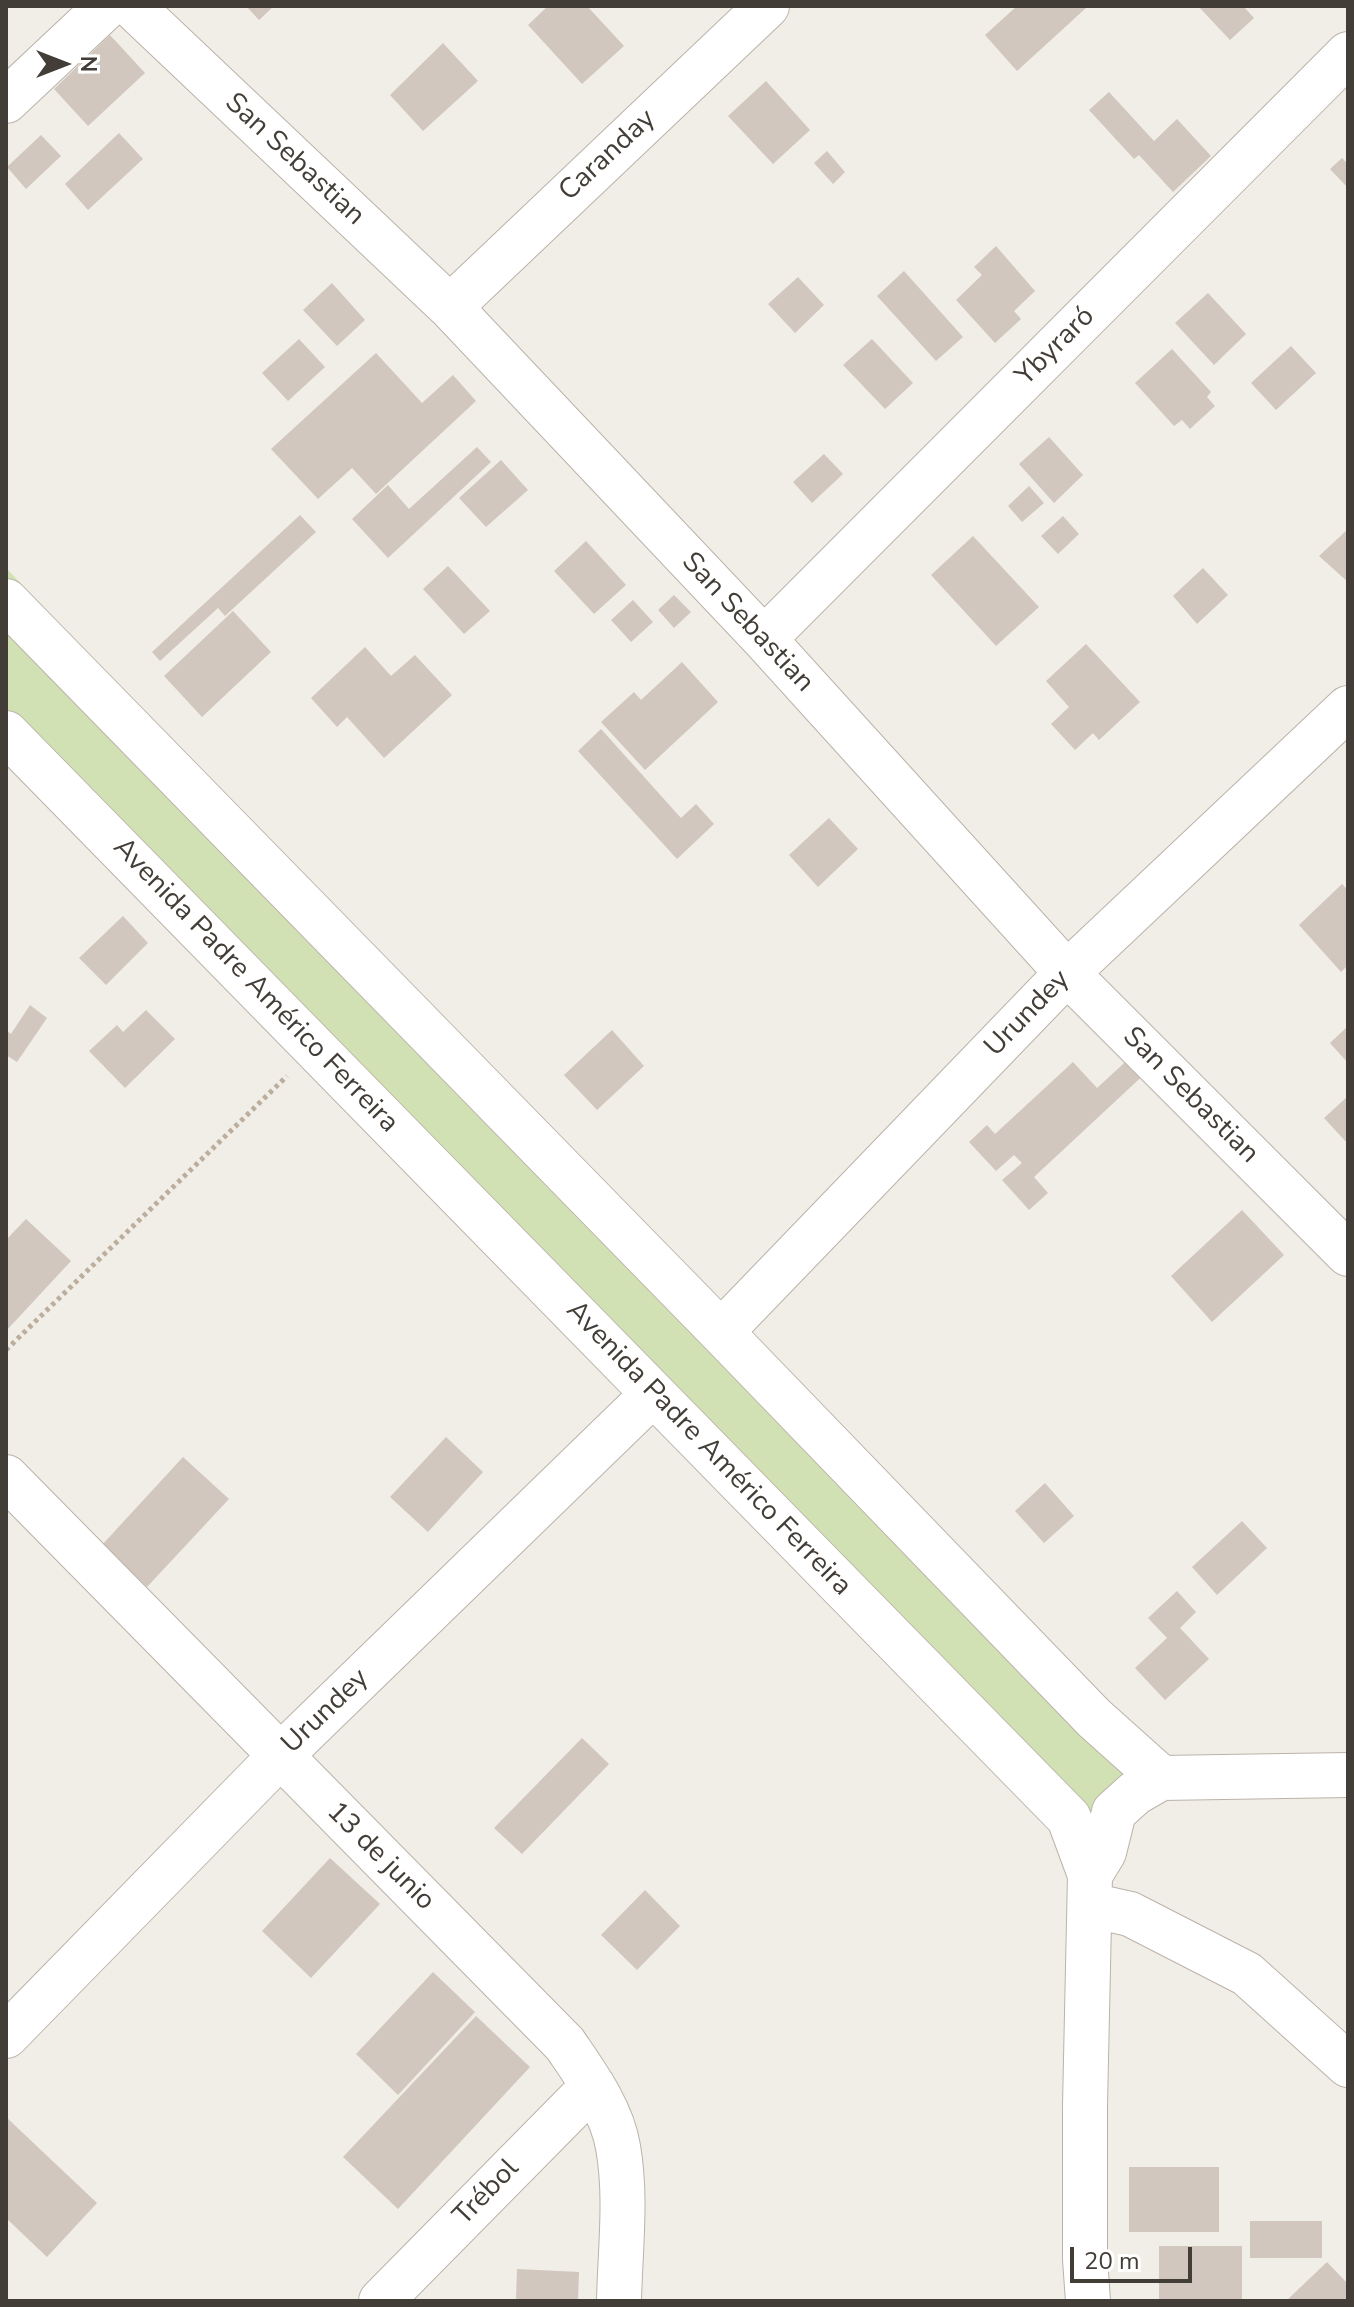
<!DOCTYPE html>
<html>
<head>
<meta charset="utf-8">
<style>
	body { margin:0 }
	#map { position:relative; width:1354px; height:2307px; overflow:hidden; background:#f1ede7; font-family:"Nunito Sans",sans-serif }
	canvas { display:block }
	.frame { position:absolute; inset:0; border:8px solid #433d37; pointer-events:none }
	.north { position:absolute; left:24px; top:24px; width:80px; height:80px; -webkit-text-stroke:6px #fff; paint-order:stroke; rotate:90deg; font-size:22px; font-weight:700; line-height:32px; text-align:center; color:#433d37 }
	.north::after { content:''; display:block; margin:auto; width:28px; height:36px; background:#433d37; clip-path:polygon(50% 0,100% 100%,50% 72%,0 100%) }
	.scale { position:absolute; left:1070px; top:2247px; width:122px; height:36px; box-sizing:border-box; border:4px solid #433d37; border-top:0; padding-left:10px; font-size:24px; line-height:28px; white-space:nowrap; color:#433d37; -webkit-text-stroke:6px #fff; paint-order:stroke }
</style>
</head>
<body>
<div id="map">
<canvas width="1354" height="2307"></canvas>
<div class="frame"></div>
<div class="north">N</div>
<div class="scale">20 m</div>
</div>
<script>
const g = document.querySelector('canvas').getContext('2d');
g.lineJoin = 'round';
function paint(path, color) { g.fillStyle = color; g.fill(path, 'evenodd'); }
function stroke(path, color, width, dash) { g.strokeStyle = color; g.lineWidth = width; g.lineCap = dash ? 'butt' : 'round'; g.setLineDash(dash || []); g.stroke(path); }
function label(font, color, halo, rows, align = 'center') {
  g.font = font + ' "Nunito Sans",sans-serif'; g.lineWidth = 7; g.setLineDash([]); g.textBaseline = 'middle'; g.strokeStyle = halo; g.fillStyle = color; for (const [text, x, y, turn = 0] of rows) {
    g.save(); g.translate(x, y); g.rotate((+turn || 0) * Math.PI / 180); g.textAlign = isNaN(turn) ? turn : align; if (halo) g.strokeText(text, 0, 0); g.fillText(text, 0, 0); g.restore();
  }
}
paint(new Path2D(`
	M6,568L1135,1744L1143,1758L1101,1817L1079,1815L6,711Z`), '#d1e1b4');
paint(new Path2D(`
	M246,6H274L259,20Z
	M548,6H587L624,46L582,84L528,25Z
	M1017,6H1085L1086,8L1017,71L985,35Z
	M1198,6H1243L1254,18L1230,40Z
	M110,35L145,73L88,126L54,89Z
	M443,43L478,81L423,131L390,95Z
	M766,81L810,130L773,164L728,116Z
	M1109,92L1154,141L1177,119L1211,156L1173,192L1139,155L1134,159L1089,110Z
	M119,133L143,159L88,210L65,184Z
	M41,135L61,156L26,189L7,167Z
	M827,151L845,172L833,184L814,163Z
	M1342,158L1348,164V188L1330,169Z
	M996,246L1035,291L1014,311L1021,319L995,343L956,300L982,275L974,267Z
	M904,271L963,337L936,361L877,296Z
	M798,277L824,305L795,333L768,304Z
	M332,283L365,320L337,346L303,310Z
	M1208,293L1246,334L1214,365L1175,323Z
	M299,339L325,367L288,401L262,373Z
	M872,339L913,383L885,409L843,365Z
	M1291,346L1316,373L1276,410L1251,383Z
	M1172,349L1211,392L1207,397L1215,406L1190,429L1182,420L1174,426L1135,383Z
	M376,353L422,403L453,375L476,401L376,494L352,468L318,499L271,449Z
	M1049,437L1083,475L1054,503L1019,464Z
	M477,447L491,462L388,558L352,519L388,485L409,509Z
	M824,454L843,474L812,503L793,482Z
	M501,460L528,490L486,527L459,498Z
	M1029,486L1044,503L1022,522L1008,506Z
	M300,515L316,532L225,616L218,608L160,661L152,652Z
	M1063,516L1079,534L1058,554L1041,536Z
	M1348,529V582L1319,556Z
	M973,536L1039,607L996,646L931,575Z
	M586,541L626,585L594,614L554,571Z
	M448,566L490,611L464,634L423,589Z
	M1203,568L1228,595L1197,624L1173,596Z
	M674,595L691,612L674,628L658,610Z
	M633,600L653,622L631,642L611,620Z
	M233,611L271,652L202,717L164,676Z
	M1086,644L1140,702L1099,740L1093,733L1075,750L1051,724L1069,707L1046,681Z
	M365,647L391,676L415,655L452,695L384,758L347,717L337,727L311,698Z
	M682,662L718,702L645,770L601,722L634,692L641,700Z
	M601,729L681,818L696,804L714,824L677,859L578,751Z
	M829,818L858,849L818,887L789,855Z
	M1342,884L1348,890V965L1341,972L1299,925Z
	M123,916L148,943L106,985L79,958Z
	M30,1005L47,1018L17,1062L6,1055V1030L11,1034Z
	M146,1010L175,1039L125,1088L89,1051L117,1025L123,1032Z
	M1348,1026V1063L1330,1043Z
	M612,1030L644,1066L597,1110L564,1075Z
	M1135,1053L1150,1069L1034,1177L1048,1193L1029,1210L1002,1180L1022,1163L1014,1155L996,1171L969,1142L987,1125L995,1134L1073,1062L1097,1088Z
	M1348,1096V1144L1324,1118Z
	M1242,1210L1284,1255L1212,1322L1171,1276Z
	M26,1219L71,1261L6,1331V1240Z
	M446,1437L483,1472L428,1532L390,1497Z
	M183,1457L229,1499L147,1587L102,1545Z
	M1045,1483L1074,1516L1044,1543L1015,1511Z
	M1242,1521L1267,1548L1217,1595L1192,1567Z
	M1177,1591L1196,1612L1180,1628L1209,1659L1165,1700L1135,1668L1167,1638L1148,1618Z
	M582,1738L609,1764L522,1854L494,1828Z
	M330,1858L380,1904L311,1978L262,1931Z
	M645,1890L680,1926L637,1970L601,1935Z
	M433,1972L475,2012L398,2095L356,2054Z
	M476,2016L530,2067L398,2209L343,2157Z
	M6,2117L97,2203L47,2257L6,2218Z
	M1129,2167H1219V2232H1129Z
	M1250,2221H1322V2258H1250Z
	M1159,2246H1242V2301H1159Z
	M1327,2262L1348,2284V2301H1286Z
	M517,2269L579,2272L578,2301H516Z`), '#d1c7be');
const minor = new Path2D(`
	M132,6L450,307L764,639L1067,973L1348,1254
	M6,101L107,6
	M450,307L767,6
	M6,601L721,1332L1094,1718L1161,1778L1348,1775
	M764,639L1348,54
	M6,733L1069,1818L1090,1875L1085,2106V2259L1088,2301
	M721,1332L1067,973L1348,708
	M6,1477L565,2044C586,2075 612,2110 618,2147C627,2197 620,2251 619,2301
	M1090,1875L1104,1852L1114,1812L1135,1793L1161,1778
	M1090,1905L1130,1914L1247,1974L1348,2065
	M6,2036L280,1756L653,1394
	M381,2301L593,2086`);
stroke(minor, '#bbb3aa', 46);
stroke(new Path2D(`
	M6,1350L287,1076`), '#bbae9d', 5, [4, 4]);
stroke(minor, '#fff', 44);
label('28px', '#433d37', '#fff', [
	["Caranday",608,156,-43],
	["San Sebastian",294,160,43],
	["Ybyraró",1056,347,-45],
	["San Sebastian",747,623,47],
	["Avenida Padre Américo Ferreira",255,986,46],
	["Urundey",1028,1014,-46],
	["San Sebastian",1190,1096,45],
	["Avenida Padre Américo Ferreira",708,1449,46],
	["Urundey",326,1712,-44],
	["13 de junio",380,1857,45],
	["Trébol",487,2193,-46]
]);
</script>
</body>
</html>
